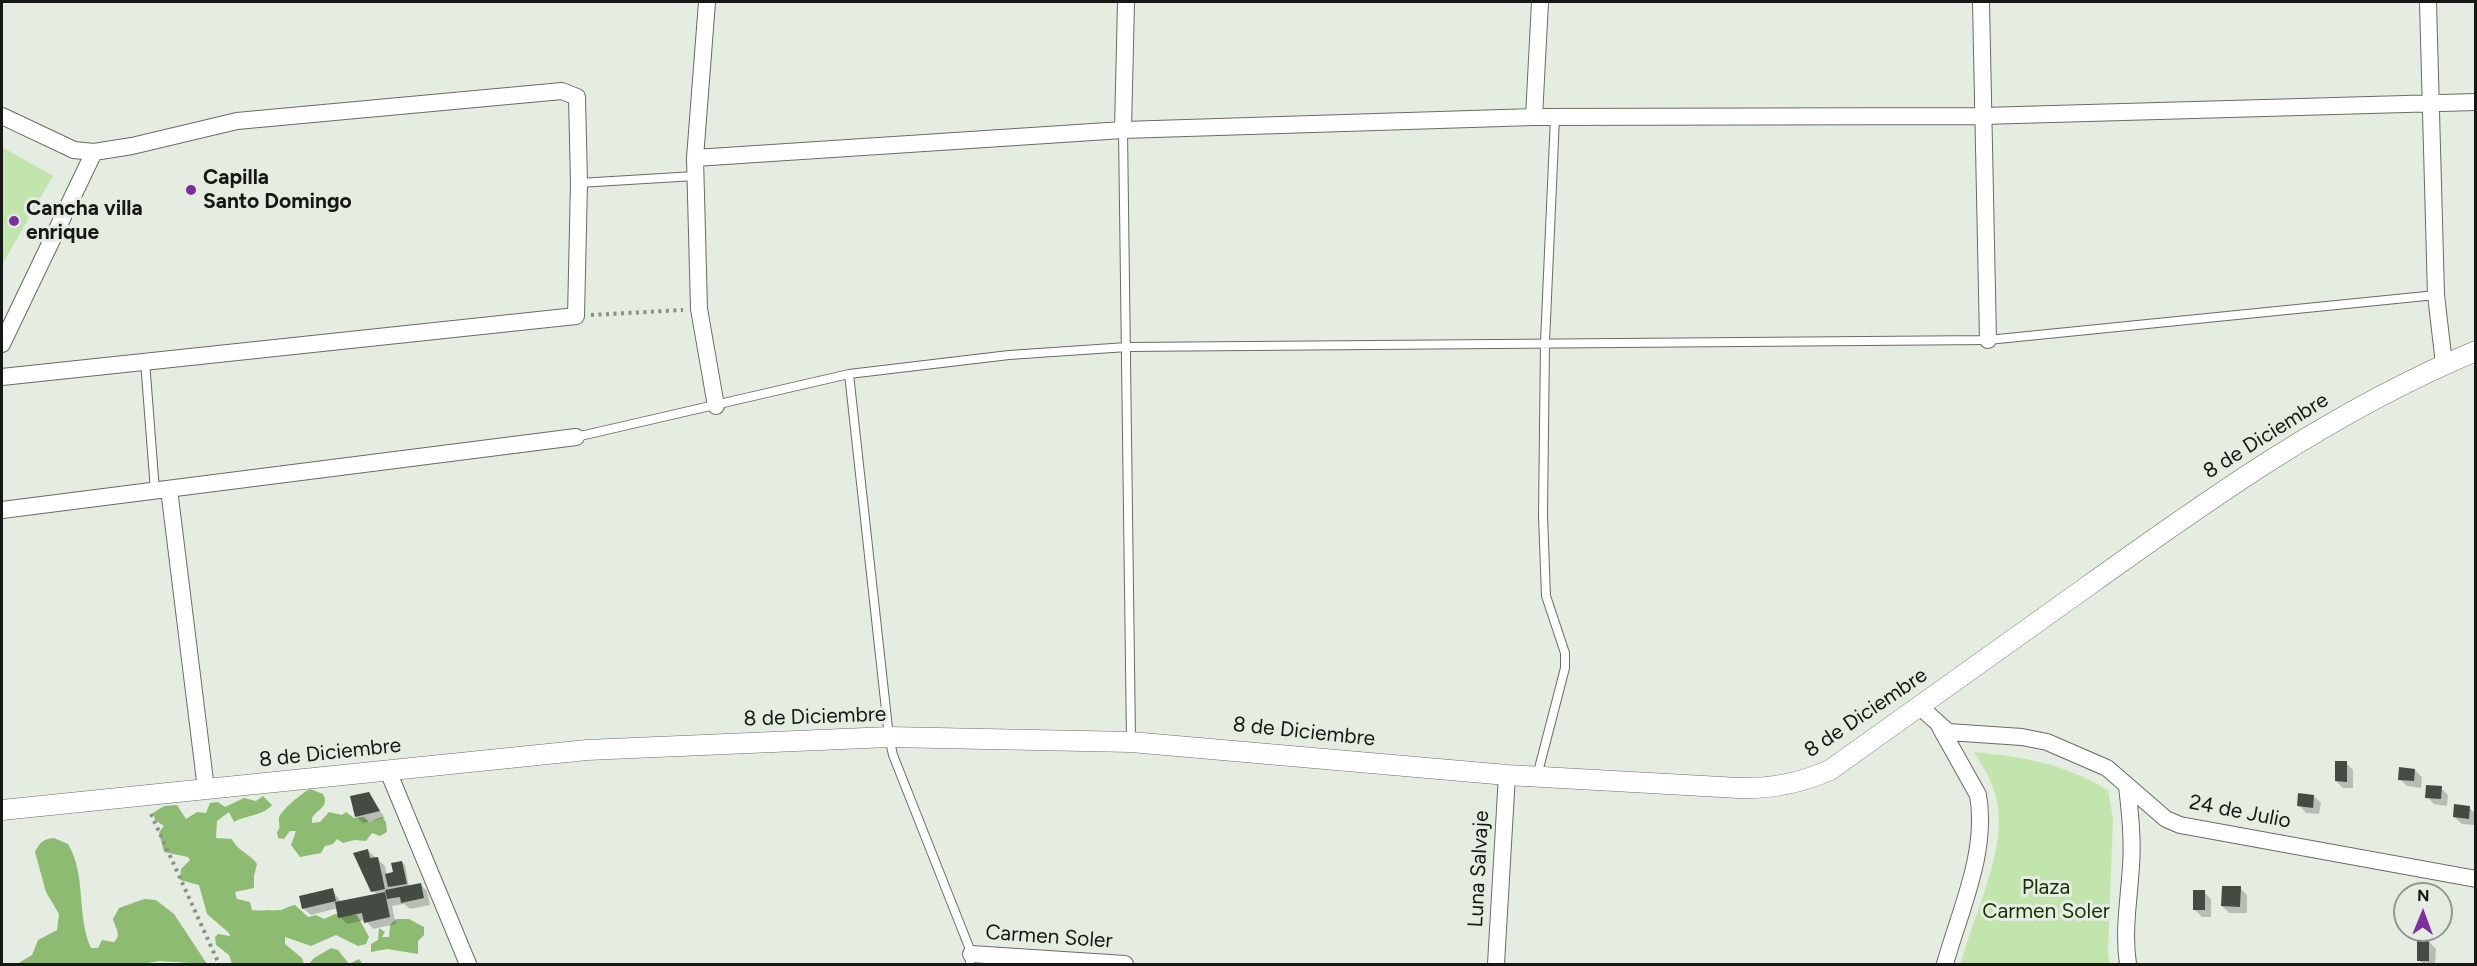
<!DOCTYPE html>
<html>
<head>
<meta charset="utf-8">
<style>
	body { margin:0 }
	#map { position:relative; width:2477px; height:966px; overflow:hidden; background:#e5ede2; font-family:Figtree,sans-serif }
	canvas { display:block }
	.frame { position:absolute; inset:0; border:3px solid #151814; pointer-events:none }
	.north { position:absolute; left:2393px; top:882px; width:60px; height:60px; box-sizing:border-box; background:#e5ede2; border:2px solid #929890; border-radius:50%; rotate:1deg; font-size:16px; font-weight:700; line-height:24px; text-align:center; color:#151814 }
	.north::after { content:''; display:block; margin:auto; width:21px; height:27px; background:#7e2f9f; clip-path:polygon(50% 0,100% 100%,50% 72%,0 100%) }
</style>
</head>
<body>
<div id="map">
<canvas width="2477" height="966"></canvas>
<div class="frame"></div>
<div class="north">N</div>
</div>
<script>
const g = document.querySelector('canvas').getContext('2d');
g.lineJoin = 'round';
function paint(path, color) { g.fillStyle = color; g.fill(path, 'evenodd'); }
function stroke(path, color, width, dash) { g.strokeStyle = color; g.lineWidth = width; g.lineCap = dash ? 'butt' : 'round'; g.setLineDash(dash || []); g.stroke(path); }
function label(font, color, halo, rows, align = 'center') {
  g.font = font + ' Figtree,sans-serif'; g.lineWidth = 6; g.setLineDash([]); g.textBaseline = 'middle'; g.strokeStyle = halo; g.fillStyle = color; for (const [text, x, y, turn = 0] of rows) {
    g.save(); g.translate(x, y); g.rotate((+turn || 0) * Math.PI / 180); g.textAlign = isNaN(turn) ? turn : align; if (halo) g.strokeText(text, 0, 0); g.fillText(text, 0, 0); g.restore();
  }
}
paint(new Path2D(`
	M2,147L53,176L2,265Z
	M1974,752C2029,758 2058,762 2108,790L2113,819L2108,953L2110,964H1961C1973,915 2009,848 1996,797C1992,780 1983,767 1974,752Z`), '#c2e5ae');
paint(new Path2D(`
	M310,789L323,794C330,807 317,809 312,818V823L320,822L329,812L342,815L346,812L354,818L364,817L369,822L382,817L386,822L387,832L380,836L372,833L366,841L354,840L343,843L337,839L333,844L325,846L321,853L300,857L291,845L296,831H290L284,839L278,838L277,832C282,826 278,825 279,818C280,811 303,792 310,789Z
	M263,796L272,805C263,816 246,815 234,822L229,812L217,821L216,838L232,839C238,852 250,853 257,864L254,876V888L235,892L237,899L250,902L252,910C254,911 279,910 281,910C287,908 289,906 295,905L308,917L316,915L324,919L335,914L357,915L369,937L366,944L358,946L336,935L311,946L285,937V944L302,958L304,964H232L229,955L216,945L215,937L218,934L230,936L229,933L207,914L199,885L180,880L181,869L190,860L188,857L164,852L159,832L164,826L155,820L153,813L164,806L177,805L186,819L197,812L206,813L210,803L218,802L225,807L244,798L256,801Z
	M54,838L68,844C87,876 76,915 91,948H98L102,940L114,942C122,935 115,927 113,919L119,908L144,899L156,900L174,914L207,964L159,961L143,964H17L32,955L38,940L57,930L59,914L46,892L35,852C40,842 43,839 54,838Z
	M396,919H409L424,927V935L418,941V954L387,949L371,952V944L378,940L379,928L385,932L382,937H389L390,925Z
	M331,948L338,950L349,964L359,959L363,964H309L314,958Z`), '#8ebb72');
paint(new Path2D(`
	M2346,763L2353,770V788H2343L2336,781Z
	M2415,770L2422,777L2421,788L2407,786L2400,779Z
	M2441,788L2448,795L2447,806L2434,804L2427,797Z
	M368,794L385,818L363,823L356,816Z
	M2314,796L2321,803L2319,814L2306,813L2299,805Z
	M2469,808L2476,814L2475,825L2462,824L2454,817Z
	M367,850L385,866L387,875L394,873L402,862L405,865L409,887L420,884L427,891L430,905L410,909L404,904L392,906L396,924L373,929L365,920L347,924L340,917L338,908L311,915L303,908L332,889L341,902L376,894L373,891Z
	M2240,888L2247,895V913H2229L2222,906Z
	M2204,892L2211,899V917H2202L2195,910Z
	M2429,942L2436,949L2435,964H2423L2419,960Z`), '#0003');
paint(new Path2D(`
	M2335,761H2347V782L2335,781Z
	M2399,767L2415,769L2414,781L2398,780Z
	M2426,785L2442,786L2441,799L2425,798Z
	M369,792L380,811L355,817L350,796Z
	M2298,793L2314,795L2313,808L2297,806Z
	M2454,804L2470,806L2469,819L2453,817Z
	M368,849L370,858L378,857L385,889L371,892L353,853Z
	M402,861L407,884L388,887L385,874L393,872L391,863Z
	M421,883L424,898L401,903L400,897L387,899L385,890Z
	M2222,886H2241L2240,907L2221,906Z
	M333,888L336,901L302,909L299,896Z
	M2193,890H2205V910H2193Z
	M385,892L390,917L364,923L362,913L338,918L335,902Z
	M2417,940L2429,941V961H2417Z`), '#454b42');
const service = new Path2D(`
	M1123,130L1131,741
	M579,183L695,176
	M145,361L155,491
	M849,374L889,737L893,755L969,947L970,964
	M576,437L849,374L1009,355L1127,347L1988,340L2436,295
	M1537,776L1565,668V653L1546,596L1543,516L1545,342L1555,117`);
const minor = new Path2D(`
	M707,2L695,158L699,309L716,406
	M1981,2L1988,340
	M2428,2L2436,295L2444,364
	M2,116L74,150L94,152L132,146L237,121L562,91L577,97L579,183L576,316L2,377
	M1534,117L1540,2
	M1123,130L1126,2
	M695,158L1123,130L1534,117L1982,116L2476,102
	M2,344L94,152
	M169,489L206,789
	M2,510L576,437
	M1920,707L1948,732L2022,737L2047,742L2107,768L2166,819L2180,825L2476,879
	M1940,727L1978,795C1988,852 1960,910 1945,964
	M388,771L468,964
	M2127,786C2130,812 2133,839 2131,866C2129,899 2123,932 2128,964
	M971,954L1125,964
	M1496,964L1507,775`);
const tertiary = new Path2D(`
	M2,810L587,750L889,737L1131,742L1507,775L1739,788C1771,789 1801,783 1830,770C1915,709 2000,649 2085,588C2209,499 2334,410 2476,351`);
stroke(service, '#676d63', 10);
stroke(minor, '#676d63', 18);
stroke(tertiary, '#676d63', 21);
stroke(new Path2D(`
	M591,315L683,310
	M151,814L219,964`), '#8a9088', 4, [3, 4.5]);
stroke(service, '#fff', 8);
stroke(minor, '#fff', 16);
stroke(tertiary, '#fff', 20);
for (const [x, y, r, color] of [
	[191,190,6,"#7e2f9f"],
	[14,221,6,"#7e2f9f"]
]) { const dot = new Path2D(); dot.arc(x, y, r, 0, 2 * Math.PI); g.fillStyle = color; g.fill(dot); stroke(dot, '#e5ede2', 2); }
label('bold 21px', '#151814', '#e5ede2', [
	["Capilla",203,178],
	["Santo Domingo",203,202],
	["Cancha villa",26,209],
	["enrique",26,233]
], 'left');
label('21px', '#151814', '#e5ede2', [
	["8 de Diciembre",2266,436,-32],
	["8 de Diciembre",1866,713,-34],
	["8 de Diciembre",815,717,-2],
	["8 de Diciembre",1304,732,6],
	["8 de Diciembre",330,753,-6],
	["24 de Julio",2240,812,11],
	["Luna Salvaje",1479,869,-87],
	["Carmen Soler",1049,937,4]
]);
label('21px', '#153100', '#e5ede2', [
	["Plaza",2046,888],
	["Carmen Soler",2046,912]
]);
</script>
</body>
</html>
